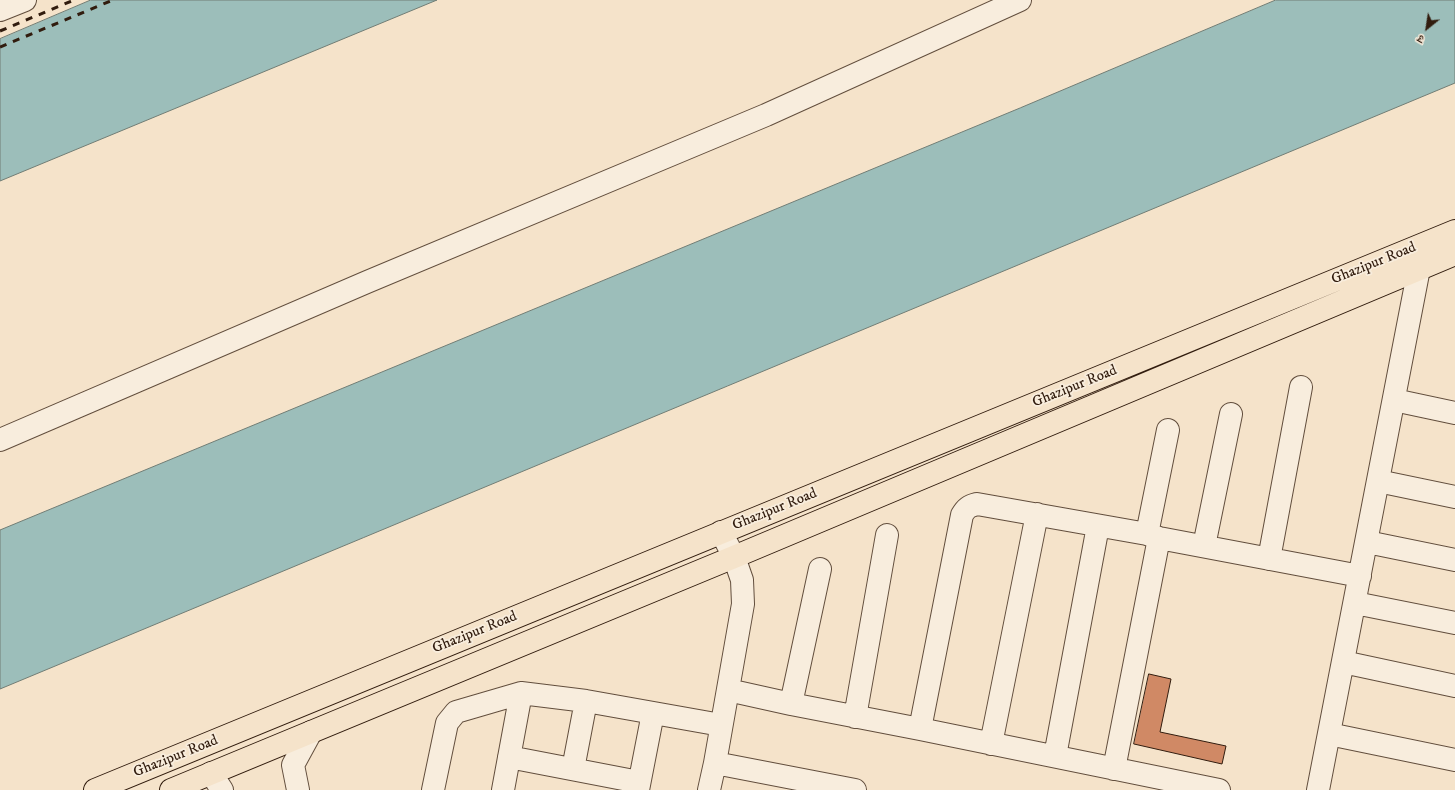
<!DOCTYPE html>
<html>
<head>
<meta charset="utf-8">
<style>
	body { margin:0 }
	#map { position:relative; width:1455px; height:790px; overflow:hidden; background:#f5e3ca; font-family:"IM FELL DW Pica","Noto Serif Devanagari",serif }
	canvas { display:block }
	.north { position:absolute; left:1407px; top:8px; width:40px; height:40px; -webkit-text-stroke:3px #f8eddd; paint-order:stroke; rotate:210deg; font-size:11px; font-weight:700; line-height:16px; text-align:center; color:#311c0e }
	.north::after { content:''; display:block; margin:auto; width:14px; height:18px; background:#311c0e; clip-path:polygon(50% 0,100% 100%,50% 72%,0 100%) }
</style>
</head>
<body>
<div id="map">
<canvas width="1455" height="790"></canvas>
<div class="north">उ</div>
</div>
<script>
const g = document.querySelector('canvas').getContext('2d');
g.lineJoin = 'round';
function paint(path, color) { g.fillStyle = color; g.fill(path, 'evenodd'); }
function stroke(path, color, width, dash) { g.strokeStyle = color; g.lineWidth = width; g.lineCap = dash ? 'butt' : 'round'; g.setLineDash(dash || []); g.stroke(path); }
function label(font, color, halo, rows, align = 'center') {
  g.font = font + ' "IM FELL DW Pica",serif'; g.lineWidth = 3.5; g.setLineDash([]); g.textBaseline = 'middle'; g.strokeStyle = halo; g.fillStyle = color; for (const [text, x, y, turn = 0] of rows) {
    g.save(); g.translate(x, y); g.rotate((+turn || 0) * Math.PI / 180); g.textAlign = isNaN(turn) ? turn : align; if (halo) g.strokeText(text, 0, 0); g.fillText(text, 0, 0); g.restore();
  }
}
const water = new Path2D(`
	M91,0H437L0,181V39Z
	M1276,0H1455V83L0,689V530L1020,108Z`);
paint(water, '#9cbeba');
stroke(water, '#717d75', 1);
const building = new Path2D(`
	M1149,674L1171,679L1160,732L1226,746L1222,764L1134,744Z`);
paint(building, '#d08965');
stroke(building, '#311c0e', 1);
const minor = new Path2D(`
	M0,10L25,0
	M1394,400L1455,413
	M0,440L367,282L766,115L1020,0
	M1378,481L1455,497
	M1147,534L1168,430
	M1367,542L1455,560
	M1204,546L1231,414
	M1269,559L1301,387
	M1355,603L1455,623
	M1343,662L1455,686
	M728,690L791,704L920,729L1219,790
	M791,704L820,569
	M855,717L887,535
	M920,729L962,515C966,508 969,506 977,504L1147,534L1159,538L1360,576
	M1329,734L1455,760
	M991,744L1037,514
	M1055,756L1098,526
	M509,757L639,782
	M715,763L855,790
	M573,769L586,701
	M1114,769L1159,538
	M211,773L222,790
	M298,790L293,765L311,732
	M433,790L447,723L456,712L521,693L586,701L721,725
	M503,790L521,693
	M638,790L653,713
	M709,790L715,763L743,604L742,580L734,557L721,532
	M1318,790L1422,253`);
const major = new Path2D(`
	M95,790L1455,231
	M171,790L734,557L1455,254`);
stroke(minor, '#624e3d', 24);
stroke(major, '#311c0e', 24);
stroke(minor, '#f8eddd', 22);
stroke(major, '#f5e3ca', 22);
stroke(new Path2D(`
	M0,31L74,0
	M0,47L113,0`), '#311c0e', 3, [7, 7]);
label('15px', '#311c0e', '#f8eddd', [
	["Ghazipur Road",1374,264,-22],
	["Ghazipur Road",1075,387,-22],
	["Ghazipur Road",775,510,-22],
	["Ghazipur Road",475,633,-22],
	["Ghazipur Road",176,757,-22]
]);
</script>
</body>
</html>
